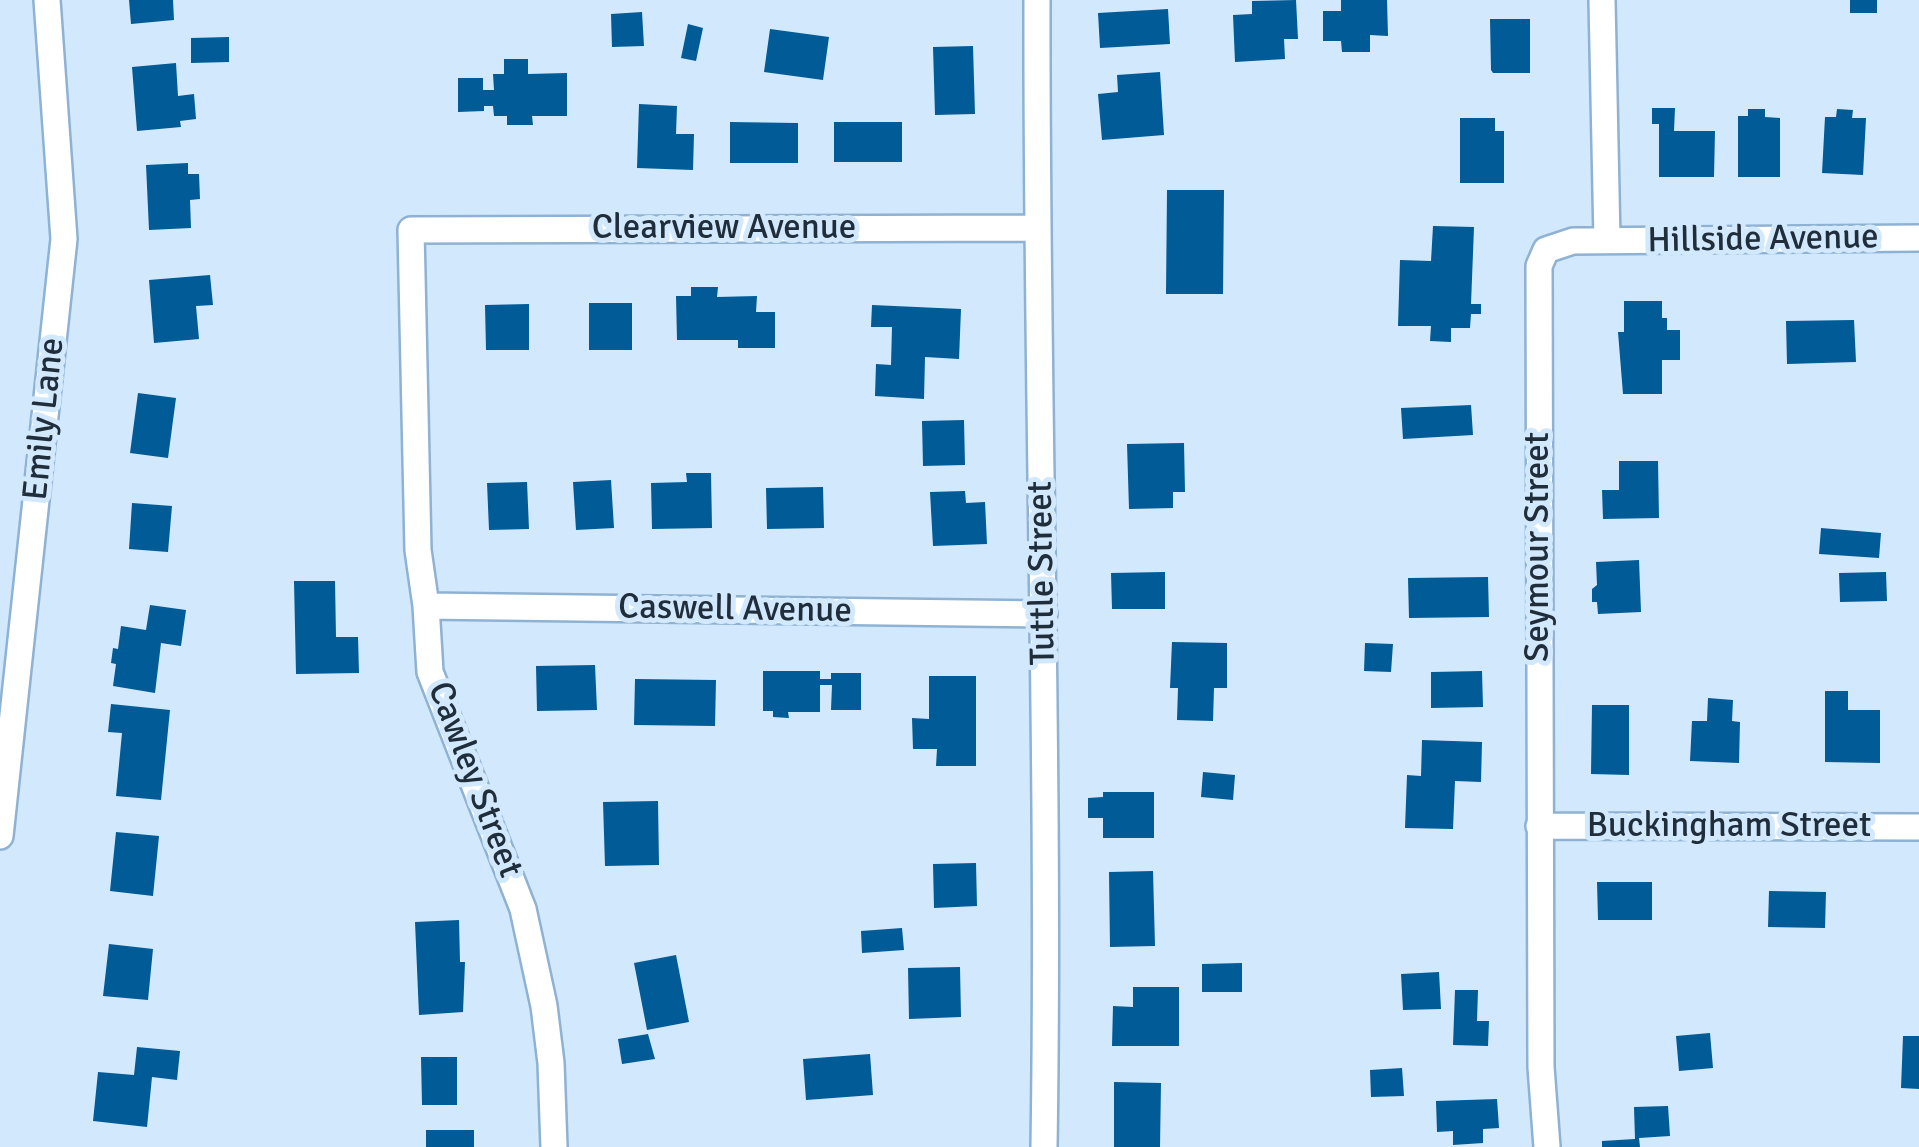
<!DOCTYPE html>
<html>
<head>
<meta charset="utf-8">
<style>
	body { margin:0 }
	canvas { display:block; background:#d2e8fd }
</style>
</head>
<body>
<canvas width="1919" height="1147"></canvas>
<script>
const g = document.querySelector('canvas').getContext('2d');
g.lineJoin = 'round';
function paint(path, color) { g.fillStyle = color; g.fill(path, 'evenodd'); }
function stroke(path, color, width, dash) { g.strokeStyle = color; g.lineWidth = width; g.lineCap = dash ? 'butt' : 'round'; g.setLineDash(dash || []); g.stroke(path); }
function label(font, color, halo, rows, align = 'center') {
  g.font = font + ' Signika,sans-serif'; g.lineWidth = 10; g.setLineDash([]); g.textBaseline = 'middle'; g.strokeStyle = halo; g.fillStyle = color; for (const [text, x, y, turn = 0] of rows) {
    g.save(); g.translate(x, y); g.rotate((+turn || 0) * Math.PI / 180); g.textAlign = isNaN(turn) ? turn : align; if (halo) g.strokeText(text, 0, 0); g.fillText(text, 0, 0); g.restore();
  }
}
paint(new Path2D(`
	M129,0H173L174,20L131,24Z
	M1296,0L1298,39H1284L1285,59L1235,62L1233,15L1252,14V1Z
	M1341,0H1387L1388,36L1370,35V52H1342L1341,41H1323V11H1341Z
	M1850,0H1877V13H1850Z
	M1168,9L1170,44L1100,48L1098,13Z
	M642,12L644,46L612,47L611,14Z
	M1490,19H1530V73H1493L1491,70Z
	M688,24L703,28L696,61L681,58Z
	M770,29L829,37L823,80L764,72Z
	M229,37V62L191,63V38Z
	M973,46L975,114L935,115L933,47Z
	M504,59H528V74L567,73V116H532L533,125H507V116H494L493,106H484V111L458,112V78H483V90H494L493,74H504Z
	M176,63L178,96L194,94L196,119L180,121L181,127L137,131L132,67Z
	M1160,72L1164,135L1102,140L1098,94L1118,92L1117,75Z
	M639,104L677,106L676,134H694L693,170L637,168Z
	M1652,108H1675L1674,131H1715L1714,177H1659V124H1652Z
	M1748,109H1765V117L1780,118V177H1738V116H1748Z
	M1837,109L1853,110L1852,118H1866L1863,175L1822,173L1825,117H1836Z
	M1460,118H1495V131H1504V183H1460Z
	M730,122L798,123V163H730Z
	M834,122H902V162H834Z
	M188,163V174H199L200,199L190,200L191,228L149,230L146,165Z
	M1167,190H1224L1223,294H1166Z
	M1433,226L1474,227L1471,304H1481V314H1471L1470,328H1451V342L1430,341L1431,326H1398L1400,260L1431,261Z
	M210,275L213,305L196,306L199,339L154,343L149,280Z
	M691,287H718L717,297L757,296L756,312H775V348H738V340H677L676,296H691Z
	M1624,301H1662V318H1667V330H1680V360H1662V394H1623L1618,332H1624Z
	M589,303H632V350H589Z
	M529,304V350H486L485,305Z
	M872,305L961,309L959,359L925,357L924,399L875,396L876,364L891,365L892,327H871Z
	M1854,320L1856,362L1787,364L1786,321Z
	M138,393L176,398L168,458L130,453Z
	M1471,405L1473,435L1403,439L1401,408Z
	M964,420L965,465L923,466L922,421Z
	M1184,443L1185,492H1173V508L1129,509L1127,444Z
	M1619,461H1658L1659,518L1603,519L1602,490H1619Z
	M686,473H711L712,528L652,529L651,483L687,482Z
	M611,480L614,528L576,530L573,482Z
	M527,482L529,529L489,530L487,483Z
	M823,487L824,528L767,529L766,488Z
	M965,491L966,503L985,502L987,544L933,546L930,492Z
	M132,503L172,506L168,552L129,549Z
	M1821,528L1881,533L1879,558L1819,554Z
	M1639,560L1641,612L1598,614L1597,602H1592V589L1597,585L1596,562Z
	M1165,572V609H1112L1111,573Z
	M1886,572L1887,601L1840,602L1839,573Z
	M1488,577L1489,617L1409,618L1408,578Z
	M294,581H335L336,637H358L359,673L296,674Z
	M150,605L186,610L181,646L161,643L155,693L113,686L116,664L111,663L113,648L118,649L121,626L146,630Z
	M1172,642L1227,643V688H1214L1213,721L1177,720L1178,688H1170Z
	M1365,643L1393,644L1391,672L1364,671Z
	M595,665L597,710L537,711L536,666Z
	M763,671H820V679H831V673H861V710H831L832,685H820V712H788L789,718L773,717V711H763Z
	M1482,671L1483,707L1431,708V672Z
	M929,676H976V766H936L937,749H913L912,718L929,719Z
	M635,679L716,680L715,726L634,725Z
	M1825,691H1848V710H1880V763L1825,762Z
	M1708,698L1733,700L1732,721L1740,722L1739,763L1690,761L1692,721H1707Z
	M111,704L170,710L161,800L116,796L122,733L108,732Z
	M1592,705H1629V775L1591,774Z
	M1422,740L1482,742L1481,782L1455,781L1453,829L1405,828L1407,775L1421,776Z
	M1203,772L1235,775L1233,800L1201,797Z
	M1103,792H1154V838H1103V818H1088V798L1103,797Z
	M658,801L659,865L605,866L603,802Z
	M116,832L159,836L153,896L110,891Z
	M976,863L977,906L934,908L933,864Z
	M1153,871L1155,946L1110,947L1109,872Z
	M1597,882H1652V920H1598Z
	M1769,891L1826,892L1825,928L1768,927Z
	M459,920L460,962H465L463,1012L419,1015L415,922Z
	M902,928L904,950L862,953L861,931Z
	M109,944L153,949L148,1000L103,996Z
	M676,955L689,1022L647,1030L634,963Z
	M1242,963V992H1202V964Z
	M960,967L961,1017L909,1019L908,968Z
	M1439,972L1441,1009L1403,1010L1401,974Z
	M1133,987H1179V1046H1112L1113,1006L1133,1007Z
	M1455,990H1478L1477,1021H1489L1488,1046L1453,1045Z
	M1710,1033L1713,1068L1679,1071L1676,1036Z
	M648,1034L655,1059L622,1064L618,1039Z
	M1903,1036H1919V1089L1901,1088Z
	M137,1047L180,1051L177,1080L152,1077L147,1127L93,1121L98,1072L134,1075Z
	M870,1054L873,1095L806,1100L803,1059Z
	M421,1057H457V1105H422Z
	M1402,1068L1404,1096L1371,1097L1370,1070Z
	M1114,1082L1161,1083L1160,1147H1114Z
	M1497,1099L1499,1128L1483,1129V1143L1453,1145V1131L1437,1132L1436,1101Z
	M1668,1106L1670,1136L1639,1138L1640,1147H1602V1141L1635,1139L1634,1107Z
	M426,1130H474V1147H426Z`), '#005b96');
const street = new Path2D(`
	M1037,0C1036,382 1050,765 1044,1147
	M1602,0L1607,240
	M426,606L1044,614
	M1539,826L1919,827
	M0,836L64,239L47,0
	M554,1147L551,1063L544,1006L523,909L430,672L426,606L418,550L411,230L1036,228
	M1547,1147L1541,1067L1539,266L1546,250L1573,241L1919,238`);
stroke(street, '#8fb2d3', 30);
stroke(street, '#fff', 25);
label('35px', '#202e3b', '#d2e8fd', [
	["Clearview Avenue",724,229],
	["Hillside Avenue",1763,240,-1],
	["Emily Lane",45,419,-84],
	["Seymour Street",1539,547,-90],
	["Tuttle Street",1043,573,-91],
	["Caswell Avenue",735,610,1],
	["Cawley Street",474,780,69],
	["Buckingham Street",1729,827]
]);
</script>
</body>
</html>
